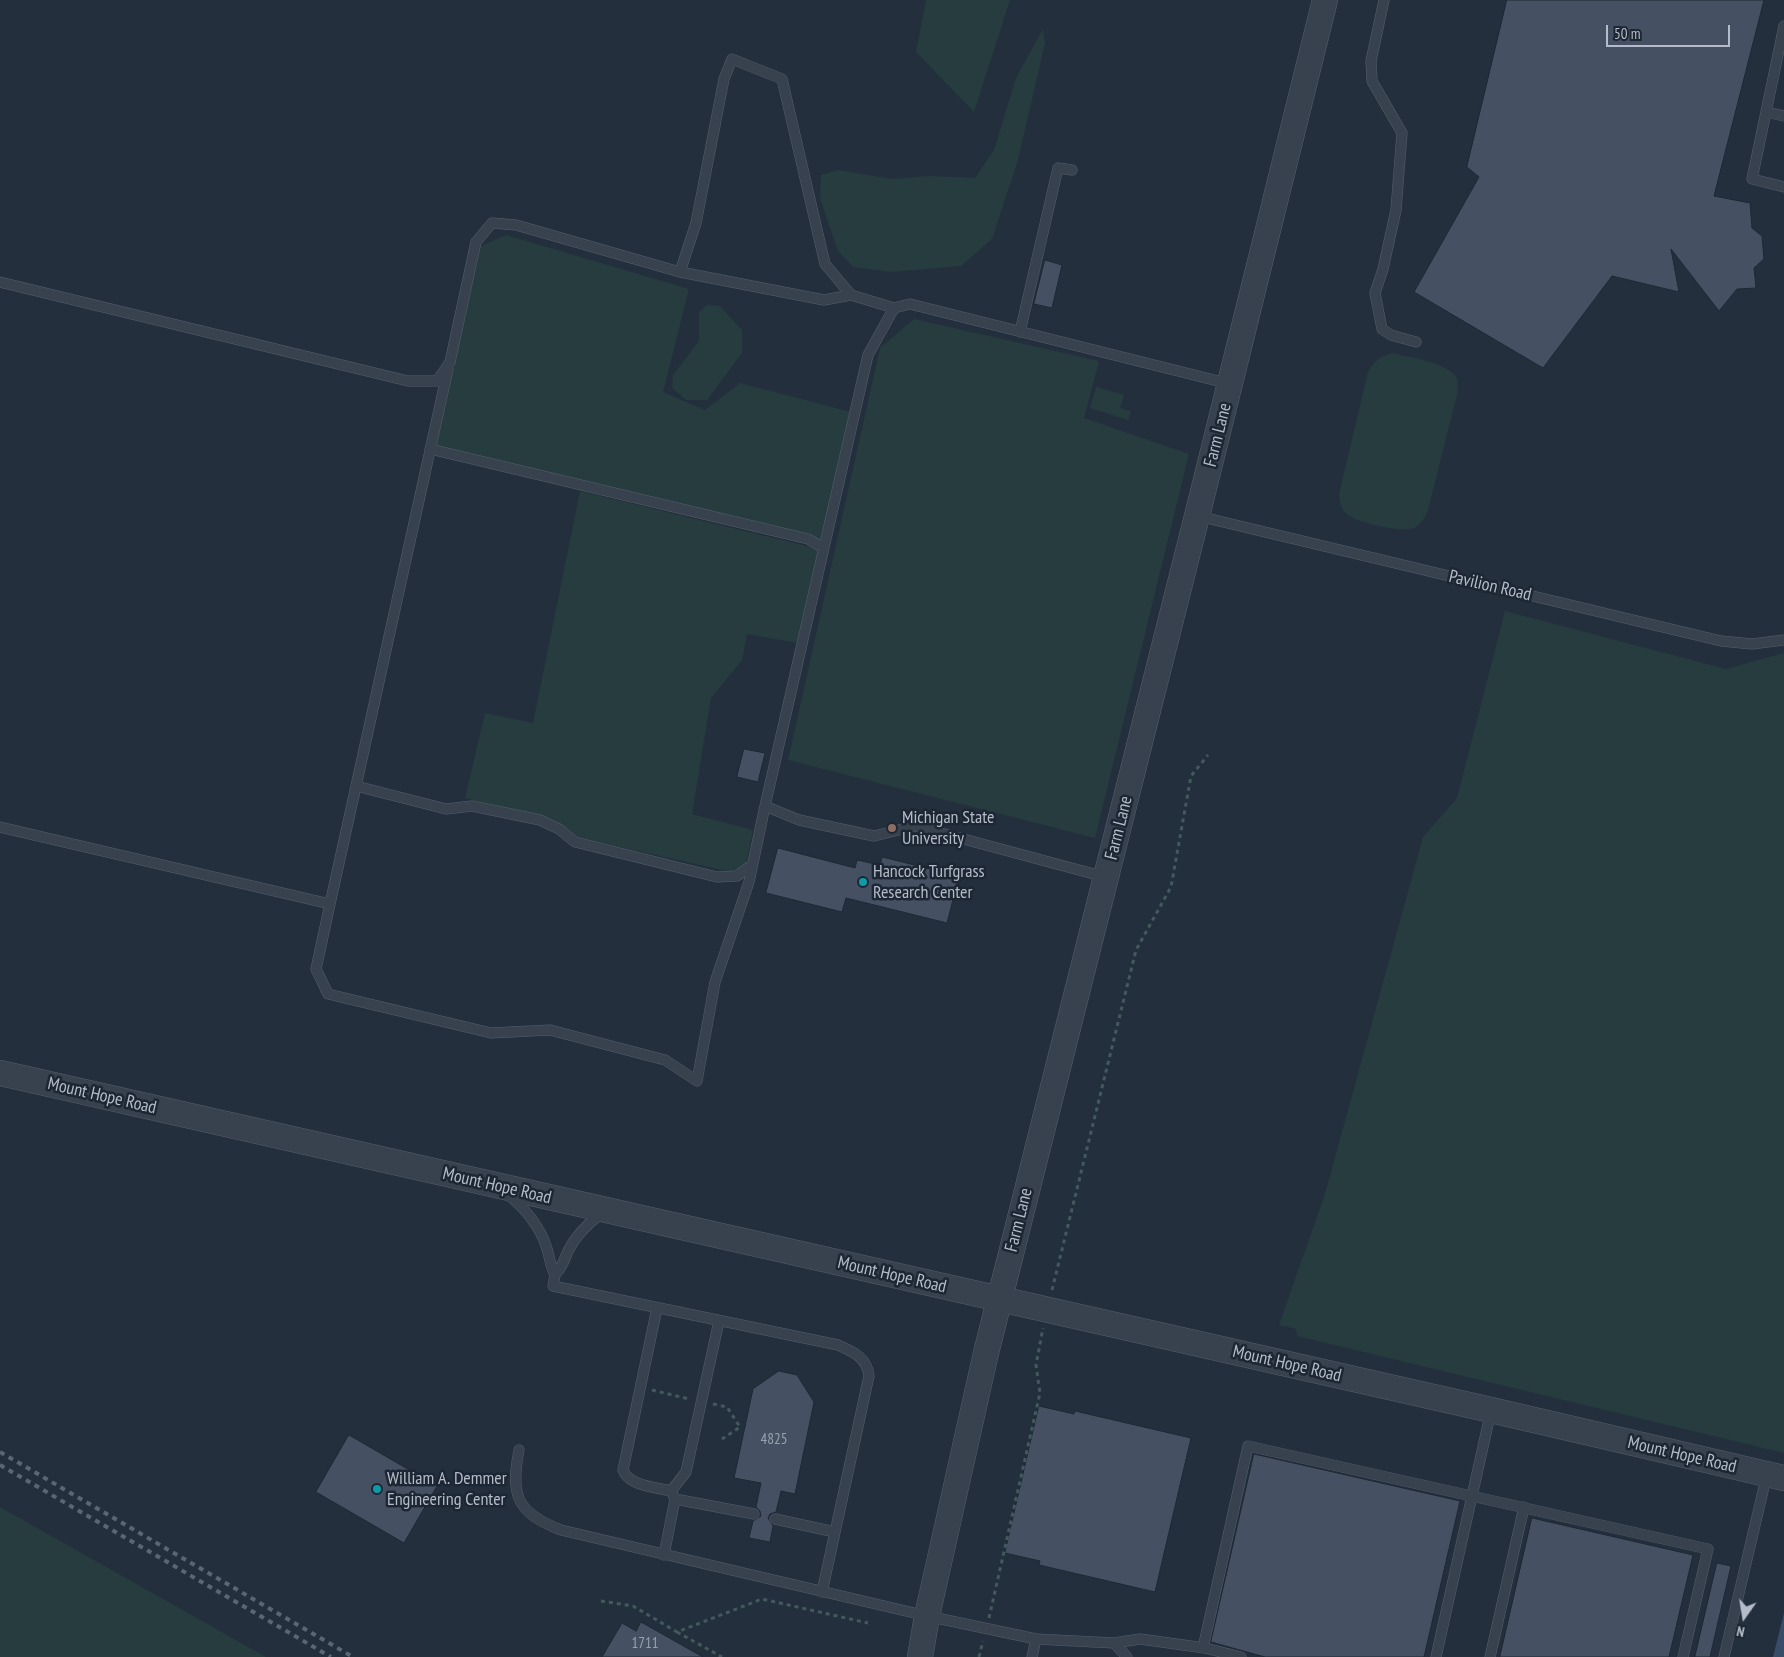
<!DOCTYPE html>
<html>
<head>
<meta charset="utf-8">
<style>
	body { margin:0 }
	#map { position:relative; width:1784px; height:1657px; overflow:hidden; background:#242f3e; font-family:"PT Sans Narrow",sans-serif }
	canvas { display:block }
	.north { position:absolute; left:1719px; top:1592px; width:50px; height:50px; -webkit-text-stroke:4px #1d2633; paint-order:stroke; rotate:193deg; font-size:14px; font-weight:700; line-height:20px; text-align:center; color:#b4bcc9 }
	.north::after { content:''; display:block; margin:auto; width:18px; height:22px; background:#b4bcc9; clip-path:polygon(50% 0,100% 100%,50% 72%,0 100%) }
	.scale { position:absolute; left:1606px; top:25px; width:124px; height:22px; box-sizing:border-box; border:2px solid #b4bcc9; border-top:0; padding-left:6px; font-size:15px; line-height:18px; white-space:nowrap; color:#b4bcc9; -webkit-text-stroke:4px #1d2633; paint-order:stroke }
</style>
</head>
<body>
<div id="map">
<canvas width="1784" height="1657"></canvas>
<div class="north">N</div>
<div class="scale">50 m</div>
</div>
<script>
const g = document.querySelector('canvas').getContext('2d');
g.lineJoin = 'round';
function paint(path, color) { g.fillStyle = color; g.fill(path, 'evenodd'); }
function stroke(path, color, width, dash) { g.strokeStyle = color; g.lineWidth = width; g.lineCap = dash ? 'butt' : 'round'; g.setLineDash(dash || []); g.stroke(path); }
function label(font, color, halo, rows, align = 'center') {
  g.font = font + ' "PT Sans Narrow",sans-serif'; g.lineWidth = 5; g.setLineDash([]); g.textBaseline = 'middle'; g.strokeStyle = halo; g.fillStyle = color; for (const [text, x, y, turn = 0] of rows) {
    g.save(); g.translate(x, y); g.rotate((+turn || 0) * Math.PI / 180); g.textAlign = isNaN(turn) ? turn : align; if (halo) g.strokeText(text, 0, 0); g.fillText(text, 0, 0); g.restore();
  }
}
paint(new Path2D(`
	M926,0H1010L974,112L916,52Z
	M1043,29L1045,43L1018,160L992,239L961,266L891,272L853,267L838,251L820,199L821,175L838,170L892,179L929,176L975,178L994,150L1016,78Z
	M506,235L689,289L663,392L705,410L740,383L851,412L822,540L436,447L481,246Z
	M707,305L720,306L742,330V353L707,400H686L672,388L673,375L699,341V312Z
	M914,319L1099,361L1084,418L1189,454L1095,838L788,760L880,348Z
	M1392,353C1407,357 1451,363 1457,379C1458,382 1457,387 1458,391L1427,514C1423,520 1420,525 1414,528C1402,533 1357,523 1347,514C1340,509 1340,502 1339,494L1368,372C1374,361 1379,357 1392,353Z
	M1096,387L1124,395L1120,408L1131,411L1128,420L1090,408Z
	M580,491L819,549L797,643L747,634L742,660L711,698L692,814L753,830L746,865L731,872L580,838L555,821L465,798L485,713L533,723Z
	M1505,611L1726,669L1784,653V1453L1297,1336L1296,1329L1279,1325L1325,1194L1423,837L1457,798Z
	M0,1507L266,1657H0Z`), '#263c3f');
paint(new Path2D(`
	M1784,1613V1657H1773Z`), '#394c67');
const building = new Path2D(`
	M1507,0H1764L1714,196L1750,203L1752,228L1762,236L1764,259L1754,268L1756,288L1737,289L1719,311L1671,249L1679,292L1612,276L1543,368L1414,292L1479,177L1467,167Z
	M1045,260L1062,265L1052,308L1034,304Z
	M744,749L765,753L758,782L737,777Z
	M778,848L855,868L857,860L880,865L882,857L959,876L947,923L846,898L842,912L766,893Z
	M779,1371L797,1375L814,1402L795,1494L781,1491L776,1512L770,1514L768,1518L773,1526L770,1542L749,1538L753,1521L761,1516L760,1511L756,1507L761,1483L734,1478L753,1389Z
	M1039,1406L1074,1414L1075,1411L1191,1438L1155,1592L1039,1565L1040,1561L1005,1553Z
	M349,1435L437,1486L404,1543L316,1492Z
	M1254,1454L1460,1501L1424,1657H1265L1211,1642Z
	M1532,1518L1693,1555L1669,1657H1500Z
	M1717,1563L1731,1566L1710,1657H1695Z
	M641,1622L703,1657H602L622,1623L636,1631Z`);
paint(building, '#455162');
stroke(building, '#1f2835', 1);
const service = new Path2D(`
	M1384,0L1371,61L1372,81L1402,133L1396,210L1383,269L1375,293L1382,329L1391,335L1416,342
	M1784,26L1752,179L1784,187
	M1766,112L1784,116
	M680,272L696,223L724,79L732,59L782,79L825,264L851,295L894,308L910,304L1230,384
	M0,282L408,381H437L450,362L476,242L492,223L516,225L680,272L824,300L851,295
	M1020,332L1058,168L1072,170
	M430,449L808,539L824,548
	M1198,516L1721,641L1752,644L1784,640
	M356,786L446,809L472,806L540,820L559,829L575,842L717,877L737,876L752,865
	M765,806L868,355L894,308
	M0,827L330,904L448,369
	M330,904L316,969L328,994L491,1033L550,1030L665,1060L697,1081L715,982L749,882L765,806L799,820L874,836L915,826L1105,877
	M508,1195C525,1208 541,1228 547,1249C550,1258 550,1266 555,1275C562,1267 564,1261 568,1251C576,1235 587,1224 602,1213
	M555,1275L553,1286L838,1345C853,1352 867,1357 869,1376L822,1592
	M657,1308L623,1470C629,1486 655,1487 671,1491L675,1499L664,1555
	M519,1450C510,1496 517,1513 561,1530L927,1616L1036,1639L1114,1643L1140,1639L1205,1648L1241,1657
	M671,1491L686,1472L719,1321
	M675,1499L754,1514
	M775,1519L835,1532
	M1114,1643L1127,1657
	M1203,1648L1248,1446L1708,1549L1683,1657
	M1032,1657L1036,1639
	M1436,1657L1491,1411
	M1490,1657L1524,1507
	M1724,1657L1767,1474`);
const tertiary = new Path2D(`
	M0,1073L1491,1410L1784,1478
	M920,1657L927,1616L986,1353L1197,516L1325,0`);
stroke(service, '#565f6c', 11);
stroke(tertiary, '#565f6c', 26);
stroke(new Path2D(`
	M1052,1290L1136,950L1171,887L1191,776L1208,755
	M652,1390L689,1399
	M713,1404L727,1407L740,1427L719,1441
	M601,1601L633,1606L677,1632L762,1599L868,1623
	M989,1618L1040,1393L1036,1365L1043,1328
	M677,1632L722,1657
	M979,1657L983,1641`), '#44595c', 3, [4, 4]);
stroke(service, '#38414e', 10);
stroke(tertiary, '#38414e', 25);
stroke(new Path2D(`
	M0,1452L353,1657
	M0,1465L331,1657`), '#5a6575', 4, [5, 5]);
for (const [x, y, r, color] of [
	[892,828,5,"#8d6e63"],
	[863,882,5,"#0f9aa8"],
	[377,1489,5,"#0f9aa8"]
]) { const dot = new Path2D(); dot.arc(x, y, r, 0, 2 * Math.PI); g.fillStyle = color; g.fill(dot); stroke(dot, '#1d2633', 2); }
label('15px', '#98a1af', null, [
	["4825",774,1440],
	["1711",645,1644]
]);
label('18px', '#b4bcc9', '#1d2633', [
	["Farm Lane",1218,435,-76],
	["Pavilion Road",1490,586,13],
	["Farm Lane",1119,828,-76],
	["Mount Hope Road",102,1096,13],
	["Mount Hope Road",497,1186,13],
	["Farm Lane",1019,1220,-76],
	["Mount Hope Road",892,1275,13],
	["Mount Hope Road",1287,1364,13],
	["Mount Hope Road",1682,1455,13]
]);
label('18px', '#b4bcc9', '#1d2633', [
	["Michigan State",902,818],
	["University",902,839],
	["Hancock Turfgrass",873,872],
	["Research Center",873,893],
	["William A. Demmer",387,1479],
	["Engineering Center",387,1500]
], 'left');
</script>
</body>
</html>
